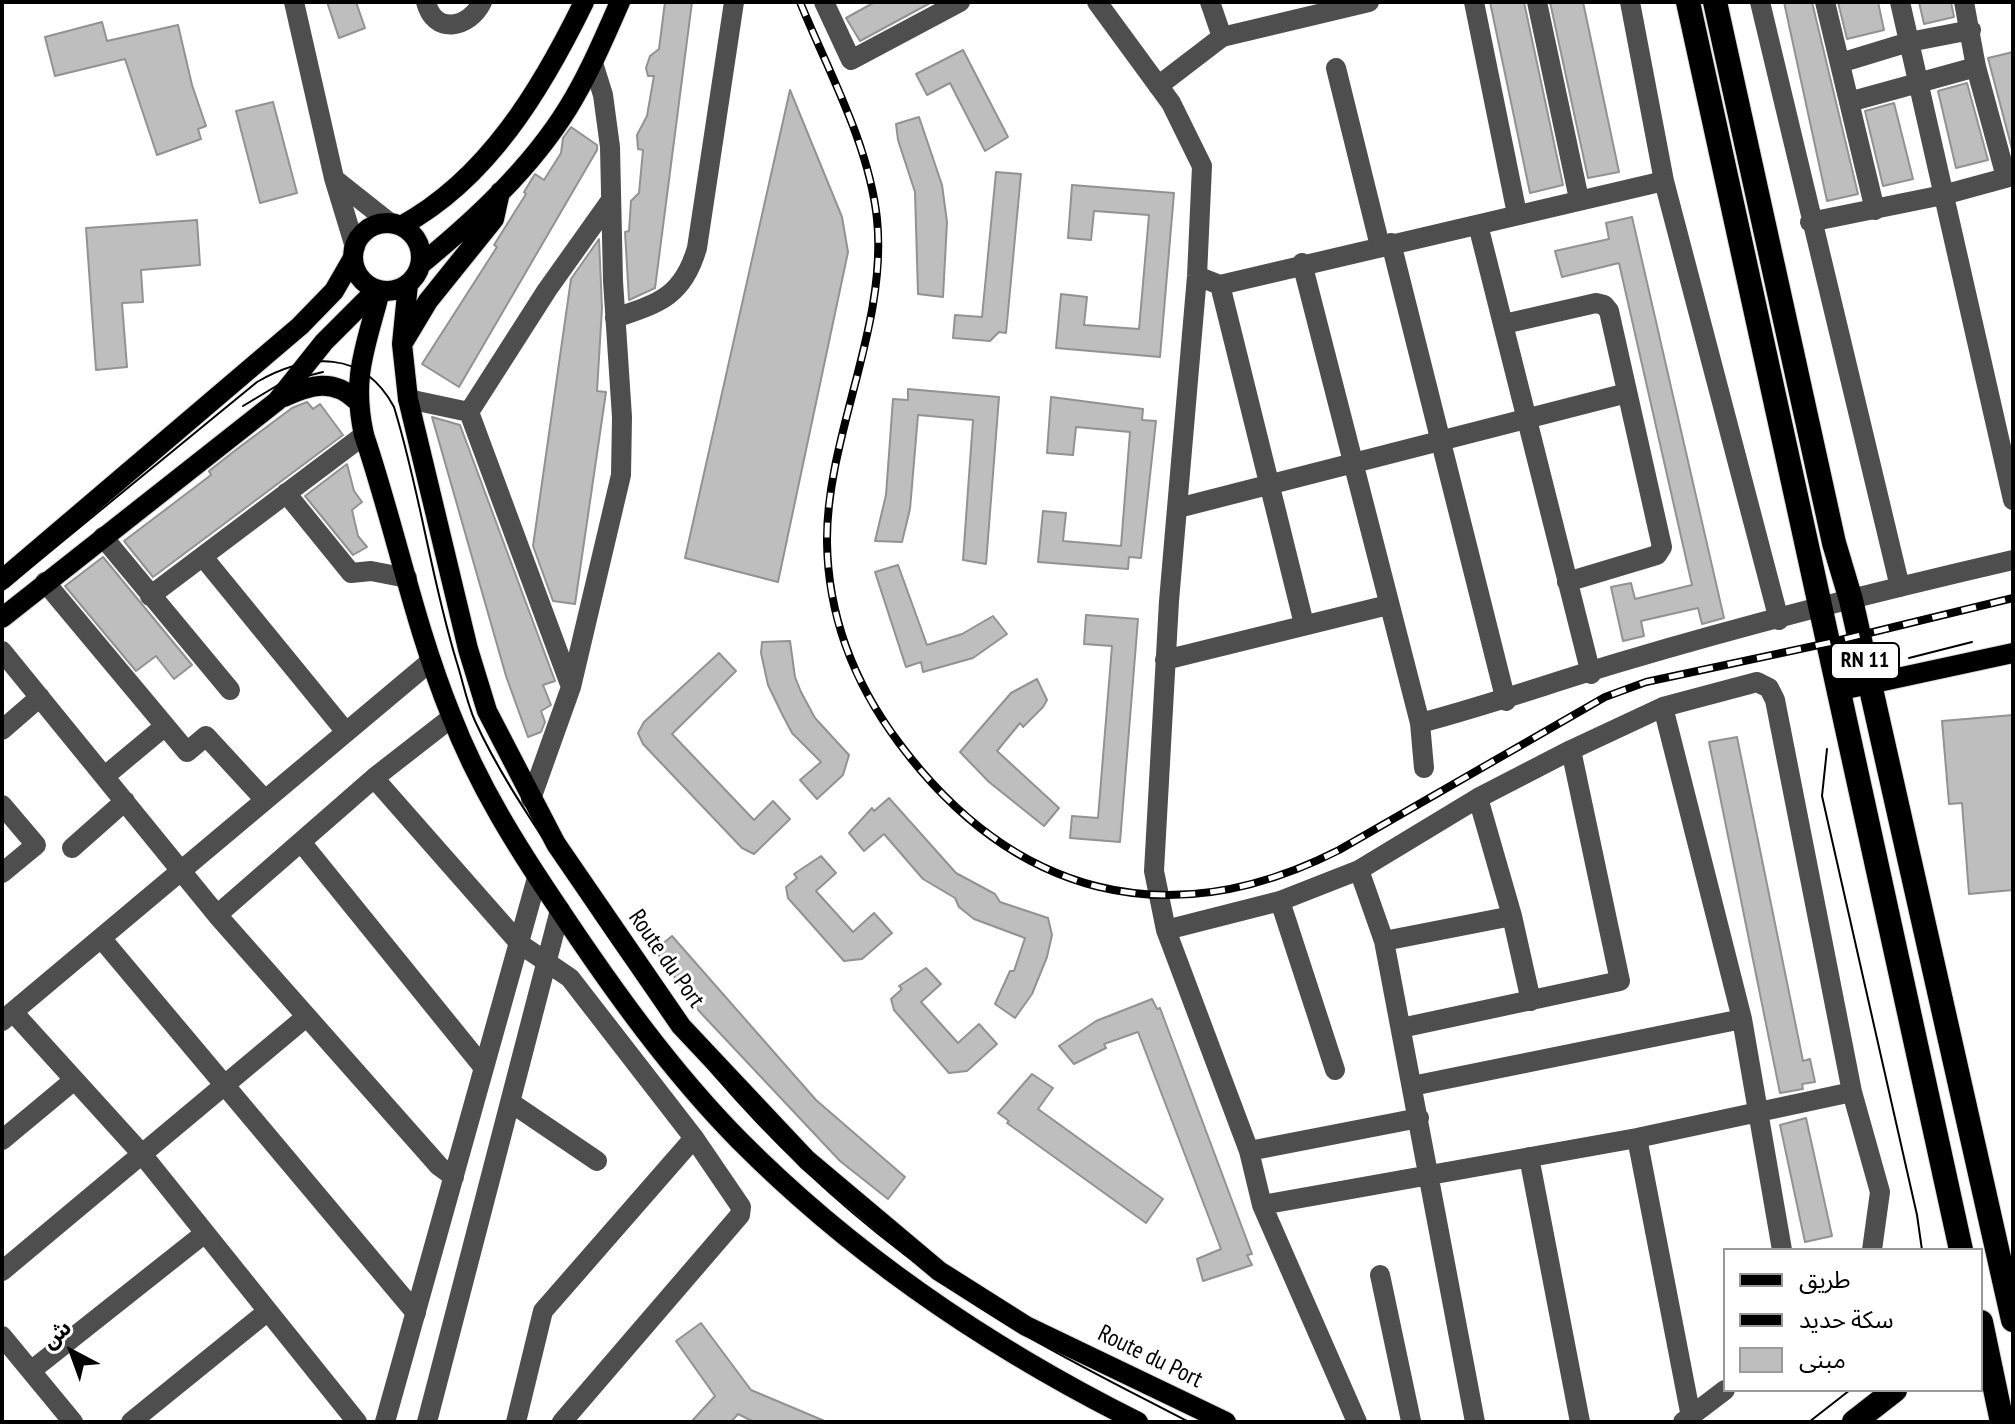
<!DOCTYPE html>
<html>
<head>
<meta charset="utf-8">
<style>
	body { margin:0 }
	#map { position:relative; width:2015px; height:1424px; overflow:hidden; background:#fff; font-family:"PT Sans Narrow","Noto Sans Arabic",sans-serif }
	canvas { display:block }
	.frame { position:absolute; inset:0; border:4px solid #000; pointer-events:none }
	.legend { position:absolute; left:1723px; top:1248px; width:260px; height:144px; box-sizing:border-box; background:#fff; border:2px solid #999; margin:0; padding:10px 14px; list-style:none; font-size:24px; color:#000 }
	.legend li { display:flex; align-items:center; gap:16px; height:40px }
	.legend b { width:40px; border:2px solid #999 }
	.north { position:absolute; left:32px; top:1312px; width:80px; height:80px; -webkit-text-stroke:6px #fff; paint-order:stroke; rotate:319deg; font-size:22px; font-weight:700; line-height:32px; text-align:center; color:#000 }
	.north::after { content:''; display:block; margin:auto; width:28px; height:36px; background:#000; clip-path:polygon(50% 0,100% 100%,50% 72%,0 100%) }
</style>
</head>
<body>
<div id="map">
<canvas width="2015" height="1424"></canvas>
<div class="frame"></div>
<ul class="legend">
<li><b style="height:10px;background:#000"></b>طريق</li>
<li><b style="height:10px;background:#000"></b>سكة حديد</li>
<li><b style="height:22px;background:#bebebe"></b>مبنى</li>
</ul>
<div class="north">ش</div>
</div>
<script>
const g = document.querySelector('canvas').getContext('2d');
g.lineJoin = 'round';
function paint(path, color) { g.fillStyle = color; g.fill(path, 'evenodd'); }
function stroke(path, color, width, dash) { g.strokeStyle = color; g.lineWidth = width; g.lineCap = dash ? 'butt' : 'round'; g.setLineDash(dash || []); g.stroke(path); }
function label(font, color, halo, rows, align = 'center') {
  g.font = font + ' "PT Sans Narrow",sans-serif'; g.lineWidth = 6; g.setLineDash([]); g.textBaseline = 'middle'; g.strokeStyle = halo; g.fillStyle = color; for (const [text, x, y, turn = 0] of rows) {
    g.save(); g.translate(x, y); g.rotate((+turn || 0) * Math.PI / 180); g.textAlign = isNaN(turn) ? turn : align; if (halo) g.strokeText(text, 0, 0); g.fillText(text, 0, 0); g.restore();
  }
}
const building = new Path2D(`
	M327,2H356L365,28L339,38Z
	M665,2H692L655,288L629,300L625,232L629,231L631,201L639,193L643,150L638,149L637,135L647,116L654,76H648L646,68L650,56L659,49Z
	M875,2H932L860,41L846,18Z
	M1490,2H1524L1563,185L1530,193Z
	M1550,2H1583L1619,172L1588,178Z
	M1784,2H1812L1858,194L1827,201Z
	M1838,2H1878L1884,30L1847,39Z
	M1919,2H1951L1954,17L1924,24Z
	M102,22L107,41L178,25L192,85L206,126L198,129L201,139L157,155L125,59L55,76L45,37Z
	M963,50L1008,137L985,151L950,83L927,95L916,74Z
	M2013,52V153L1988,58Z
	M1967,83L1988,160L1956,168L1938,91Z
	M790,90L842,217L848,252L778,582L685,558Z
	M273,102L297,193L260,203L236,111Z
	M1894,103L1913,179L1883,186L1865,111Z
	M919,117L942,185L947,222L943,297L918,294L915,192L898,140L896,124Z
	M571,127L597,145V150L459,387L422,364L497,247L494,245L526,194L524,192L535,174L544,180L561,153L563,138Z
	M996,172L1021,174L1006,333L999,332L990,341L953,338L955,315L982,317Z
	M1072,185L1174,193L1160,357L1056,348L1061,294L1087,297L1084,325L1139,329L1149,215L1094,211L1091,240L1068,238Z
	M1632,217L1724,618L1702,624L1698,608L1641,621L1644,636L1623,641L1611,587L1631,583L1635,599L1692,585L1619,263L1562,277L1555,251L1609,239L1606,223Z
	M197,220L200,265L141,270L143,302L122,303L127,367L96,370L86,228Z
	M599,239L602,308L597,391L606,392L575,604L553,601L533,546L571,279Z
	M908,389L999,397L986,564L963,560L973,420L918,415L910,509L902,542L875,541L886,495L893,399L908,400Z
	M1051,397L1143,409L1142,420L1156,421L1141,558L1129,557L1128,569L1038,562L1043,511L1066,513L1063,541L1121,546L1130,432L1076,427L1073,455L1047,453Z
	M307,402L313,409L320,404L343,435L153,577L124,541L211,475L209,471L237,449L292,408Z
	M432,417L460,425L555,681L543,685L551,705L541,711L545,722L541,732L528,737L506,676Z
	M347,464L354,491L362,502L352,510L358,536L367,547L353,555L305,496Z
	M103,557L192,665L174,679L156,656L136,671L65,586Z
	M898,565L927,645L962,634L993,616L1007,634L973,658L923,672L921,662L906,667L875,572Z
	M1086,615L1138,619L1120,842L1070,838L1072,816L1098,818L1112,646L1084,644Z
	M790,641L795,677L801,692L815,718L849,755L843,775L817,799L800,780L821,762L792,733L782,714L768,685L761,653L762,642Z
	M719,653L736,671L672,734L754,820L773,801L790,819L754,854L742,848L643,744L638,733L644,722Z
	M1037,679L1047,700L1043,707L1023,727L1020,723L997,751L1059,808L1044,826L989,782L960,752L1011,693Z
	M2013,715V890L1969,894L1962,803L1949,804L1942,721Z
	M1737,737L1803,1061L1810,1059L1815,1082L1802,1084L1803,1089L1780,1093L1709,742Z
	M889,798L956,873L995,894L1000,902L1048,918L1052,935L1047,957L1032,994L1015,1018L995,1004L1010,971H1014L1025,938L974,919L959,907L955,898L923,879L884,834L864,851L849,833L872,808L874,811Z
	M821,856L836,873L816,891L853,932L874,913L892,933L862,959L844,961L788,898L786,887L797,878L794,874Z
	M672,936L816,1100L905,1177L888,1199L840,1161L699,1011L655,950Z
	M926,968L941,984L921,1002L958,1043L979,1024L997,1044L967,1071L949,1073L894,1010L891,999L902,989L899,986Z
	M1152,999L1157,1009L1160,1008L1252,1254L1247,1255L1252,1265L1203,1281L1197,1259L1221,1249L1138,1032L1104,1044L1106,1048L1074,1064L1059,1046L1096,1021Z
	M1032,1074L1053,1088L1038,1109L1163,1199L1146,1223L1007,1123L1009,1121L998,1113Z
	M1806,1118L1832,1236L1805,1242L1780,1125Z
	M701,1323L751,1390L827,1422H754L738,1414L731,1422H691L715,1396L676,1341Z`);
paint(building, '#bebebe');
stroke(building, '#929292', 2);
const major = new Path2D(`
	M353 257a34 34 0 1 1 68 0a34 34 0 1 1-68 0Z
	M401,226C488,179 542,88 584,2
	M420,265C475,220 531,168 568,108C589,74 604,38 620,2
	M408,284L402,344L408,399L468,649L487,711L556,844L681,1026L807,1160L939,1271L1026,1326L1226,1422
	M380,291C366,347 351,376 364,435C395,527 414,624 451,715C478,785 517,847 559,909C613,990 671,1071 739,1140C856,1258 990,1348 1138,1422
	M404,341L428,301L494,219L500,192
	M284,397C310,385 333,378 356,400
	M2,580L300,326L334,291L353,258
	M2,618L277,401L324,342L376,290
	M1837,691L2013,653`);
const highway = new Path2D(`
	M1688,2L1961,1250
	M1715,2L1834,543L1851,600L2013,1320
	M1981,1322L2002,1422
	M1854,1422L1895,1390`);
stroke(major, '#dbdbdb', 22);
stroke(highway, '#dbdbdb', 26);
stroke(new Path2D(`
	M294,2L334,178L355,247
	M426,2C434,35 469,29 482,2
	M824,2L851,60L960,2
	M1097,2L1171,103L1202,166L1197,276L1169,601L1154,871L1166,930L1249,1151L1262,1205L1357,1422
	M1210,2L1222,37
	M1474,2L1517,214
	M1537,2L1579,199
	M1630,2L1664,181L1779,620
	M1760,2L1900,587
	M1825,2L1875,210
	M1900,2L2013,500
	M1964,2L1976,67L2006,177
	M1840,63L1909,42L1971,30
	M1336,68L1380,246
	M1158,86L1222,37L1369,2
	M1849,102L1976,67
	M337,181L390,223
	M1810,222L1943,195L2013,176
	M1478,225L1591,674
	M1391,243L1506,701
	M1302,263L1420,723
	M1197,276L1220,285L1664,181
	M1220,285L1304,624
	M615,318C660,303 683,296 697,248L734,2
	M1504,324L1596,303L1604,305L1609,311L1662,547L1657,555L1567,582
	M408,399L469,412
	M469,412L571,687
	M469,412L547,290L611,200
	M286,493L351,573L371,571L407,578
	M1178,508L1627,393
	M103,537L230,690
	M203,557L346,732
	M45,582L187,752L206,736L265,800
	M150,596L364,435
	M2,651L217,915L439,1166L454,1177
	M1165,660L1388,605
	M1663,707L1742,1019L1782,1250
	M2,730L40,697
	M1424,768L1420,723C1489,705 1556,681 1624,661C1752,623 1883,590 2013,560
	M105,776L165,726
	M374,778L520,944L570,978L694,1138L741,1207L740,1215L562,1422
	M1478,798L1512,916L1531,1001
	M531,799L571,687L621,475L622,417L613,281L610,147L603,95L593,63
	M2,805L36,845L2,873
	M301,842L484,1068
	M72,848L125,801
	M1359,870L1384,941L1475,1422
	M1280,901L1335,1070
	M217,915L374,778L451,718
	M1166,930L1280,901L1359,870L1478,798L1571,750L1663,707L1757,682L1769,688L1775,700L1852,1092L1880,1192L1872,1250
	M101,938L416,1313
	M1384,941L1512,916
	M13,1012L141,1153L357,1422
	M2,1021L431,661
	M1401,1028L1620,981L1571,750
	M1412,1086L1742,1019
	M510,1102L597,1161
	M1637,1138L1691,1417
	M2,1140L73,1081
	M1249,1151L1419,1118
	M1529,1157L1580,1422
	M1262,1205L1637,1138L1852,1092
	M2,1271L306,1017
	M1380,1275L1411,1421
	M2,1336L73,1422
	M32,1370L205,1233
	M131,1422L268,1311
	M385,1422L537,878
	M427,1422L560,910
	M516,1422L543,1311L694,1138
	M1683,1422L1725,1390`), '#4e4e4e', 20);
stroke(major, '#000', 20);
stroke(highway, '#000', 24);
stroke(new Path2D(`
	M243,406L283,382L323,372
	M2,591L257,382C308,353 363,349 394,407C420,491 431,579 457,663C463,682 467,703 475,721C502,780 541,834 576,888C675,1041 783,1168 931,1274C1011,1333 1101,1376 1189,1422
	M1909,658L1972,642
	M1827,749L1822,796L1917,1215L1922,1250
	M1809,1422L1850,1390`), '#000', 2);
const rail = new Path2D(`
	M800,2C828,71 869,144 877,219C888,327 826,436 827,542C828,617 854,683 899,743C1013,896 1168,937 1339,850L1605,697L1646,682L1828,643L2013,598`);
stroke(rail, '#000', 8);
stroke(rail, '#fff', 5, [15]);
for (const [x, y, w] of [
	[1865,661,68]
]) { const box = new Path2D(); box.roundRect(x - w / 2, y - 18, w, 36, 6); g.fillStyle = '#fff'; g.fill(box); stroke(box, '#000', 2); }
label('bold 22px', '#000', null, [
	["RN 11",1865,661]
]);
label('24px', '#000', '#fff', [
	["Route du Port",666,959,55],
	["Route du Port",1150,1357,26]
]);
</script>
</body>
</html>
